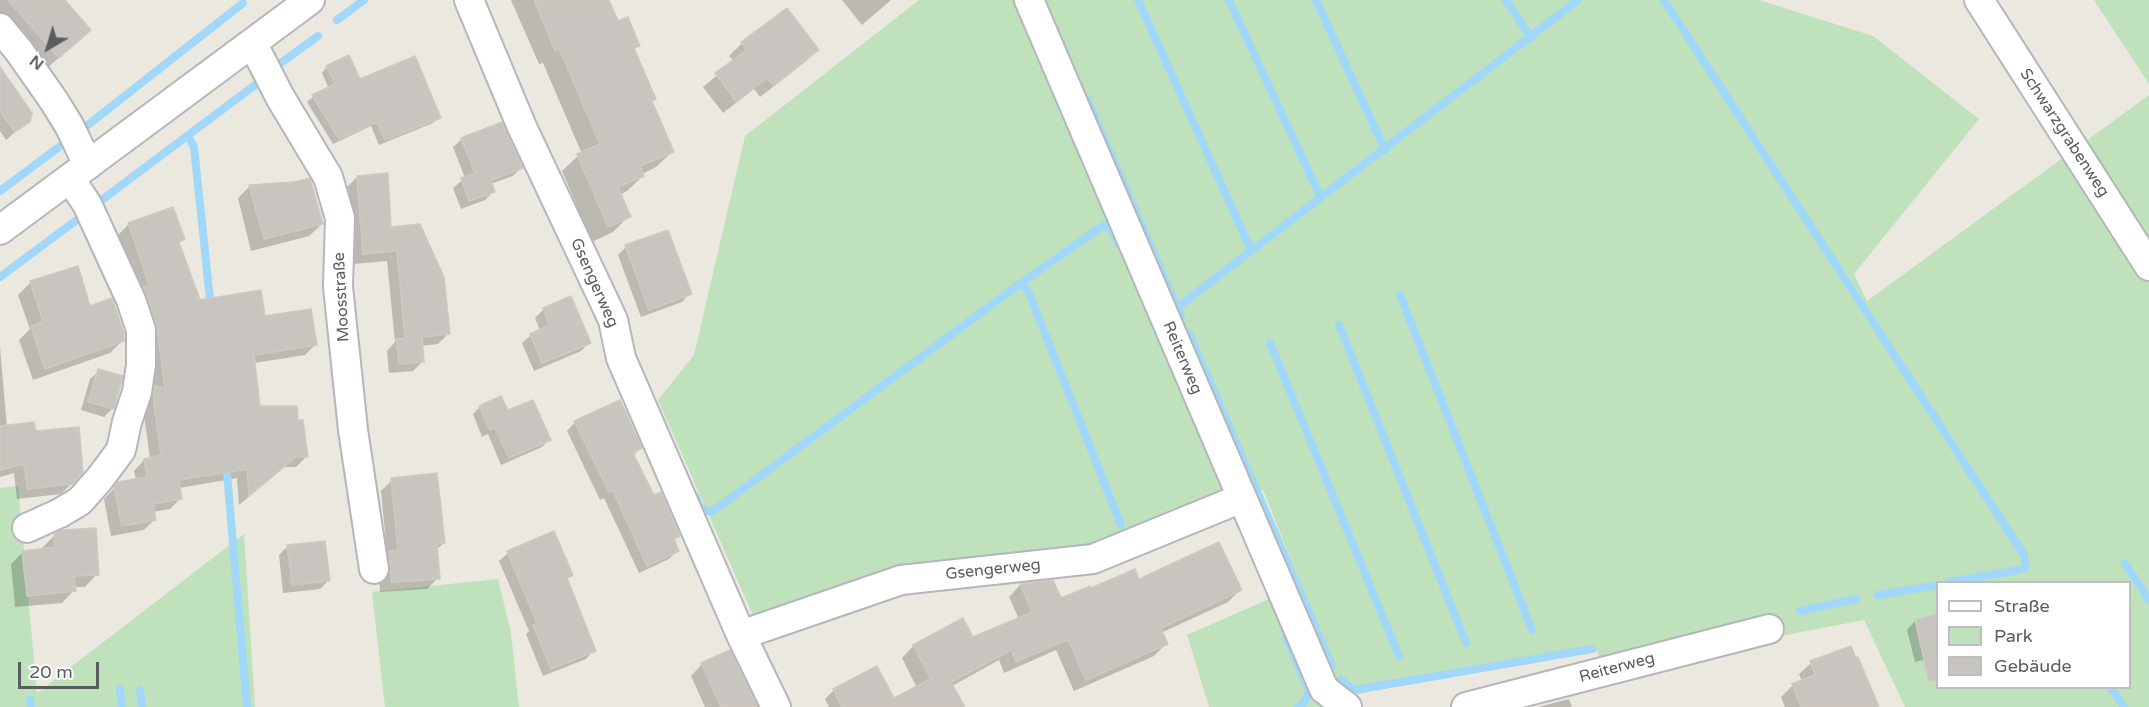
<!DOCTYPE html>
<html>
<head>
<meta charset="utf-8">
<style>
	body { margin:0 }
	#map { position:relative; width:2149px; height:707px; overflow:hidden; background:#ebe8e0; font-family:"Varela Round",sans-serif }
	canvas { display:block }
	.legend { position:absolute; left:1936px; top:581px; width:195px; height:108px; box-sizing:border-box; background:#fff; border:2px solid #bdbebf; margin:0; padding:8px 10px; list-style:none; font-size:18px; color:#595c60 }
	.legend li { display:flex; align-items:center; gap:12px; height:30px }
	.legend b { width:30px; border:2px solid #bdbebf }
	.north { position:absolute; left:18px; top:18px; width:60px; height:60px; -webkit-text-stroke:4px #fff; paint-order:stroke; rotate:218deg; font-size:16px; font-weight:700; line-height:24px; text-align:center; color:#595c60 }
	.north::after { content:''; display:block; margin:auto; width:21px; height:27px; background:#595c60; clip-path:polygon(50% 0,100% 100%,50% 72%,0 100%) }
	.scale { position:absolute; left:18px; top:662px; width:81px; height:27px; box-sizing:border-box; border:3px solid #595c60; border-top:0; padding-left:8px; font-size:18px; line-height:21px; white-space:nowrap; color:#595c60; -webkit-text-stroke:4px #fff; paint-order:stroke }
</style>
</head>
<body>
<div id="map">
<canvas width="2149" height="707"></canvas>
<ul class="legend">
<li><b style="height:8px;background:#fff"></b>Straße</li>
<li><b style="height:16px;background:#bfe2bd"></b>Park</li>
<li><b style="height:16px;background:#c8c4bf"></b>Gebäude</li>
</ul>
<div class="north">N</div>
<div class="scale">20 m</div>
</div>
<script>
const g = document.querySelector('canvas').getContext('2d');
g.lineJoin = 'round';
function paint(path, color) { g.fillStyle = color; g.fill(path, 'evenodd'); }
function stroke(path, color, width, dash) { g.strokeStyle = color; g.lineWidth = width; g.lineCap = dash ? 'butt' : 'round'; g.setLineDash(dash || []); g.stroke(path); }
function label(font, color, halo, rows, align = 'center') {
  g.font = font + ' "Varela Round",sans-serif'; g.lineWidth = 6; g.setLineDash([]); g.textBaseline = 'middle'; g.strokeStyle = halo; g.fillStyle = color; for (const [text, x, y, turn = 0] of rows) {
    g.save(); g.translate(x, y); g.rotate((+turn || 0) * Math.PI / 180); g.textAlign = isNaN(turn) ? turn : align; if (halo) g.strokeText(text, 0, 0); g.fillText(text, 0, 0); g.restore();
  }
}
paint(new Path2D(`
	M919,0H1759L1873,36L1979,119L1854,274L1867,301L2149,95V707H1905L1864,620L1765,639L1610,684L1597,651L1351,695L1326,707H1209L1187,635L1301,585L1263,490L1080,550L755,620L658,400L694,355L745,136ZM1938,582H2130V688H1938Z
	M2094,0H2149V84Z
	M18,486L37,693L244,534L255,707H0V488Z
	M498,579L511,633L519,707H385L372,592Z`), '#bfe2bd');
paint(new Path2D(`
	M0,0H63L77,42L46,69L0,17Z
	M511,0H607L618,23L638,45L633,50L651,102L672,152L656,167L642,174L643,176L627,191L620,195L629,216L613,232L592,242L562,171L578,156L582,154L543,63L539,64Z
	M842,0H891L862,25Z
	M786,10L817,50L805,62L760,97L754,89L723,113L703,87L734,61L729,56L742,43Z
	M327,67L359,81L439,117L433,123L379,145L371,126L333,144L307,102L313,97L329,89L322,73Z
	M0,71L28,121L6,140L0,131Z
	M462,139L521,168L513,176L491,184L494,191L485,200L461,209L453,188L465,178L453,147Z
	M357,177L389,229L448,334L438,344L421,346L423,361L413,371L389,373L387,351L395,342L387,261L353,264L347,187Z
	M250,186L322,224L309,236L251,251L238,198Z
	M129,224L183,239L178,244L199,301L264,318L316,344L305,355L254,363L258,408L297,422L306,457L296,467H284L239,505L237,478L179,488L181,498L170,509L153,512L154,520L144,530L111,536L104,499L118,484L136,480L134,471L144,460L150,459L143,408L144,398L154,389L147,336L139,294L118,235Z
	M626,247L690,293L682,302L641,317L618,255Z
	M31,282L89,308L123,340L110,353L33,380L19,340L30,329L18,295Z
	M570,298L589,343L581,351L534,371L522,343L531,335L540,331L535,318L543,310Z
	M0,347L7,427L34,433L72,483L61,494L17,499L14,473L0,477Z
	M99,371L121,377L112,409L104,417L81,410L90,379Z
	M480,407L508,412L549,440L542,447L501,465L488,434L482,437L473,414Z
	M575,422L640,448L633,456L653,497L678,536L673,541L677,551L669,559L639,573L604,498L600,500L567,431Z
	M392,480L444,543L436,550L438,578L427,589L380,592L378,563L387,554L381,491Z
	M553,533L571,575L566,580L594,650L586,659L543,676L526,634L529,631L499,561L508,553Z
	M55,535L97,574L85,587H74V590L62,603L15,607L11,564L23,552L42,550V548Z
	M287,547L329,580L320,589L283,593L279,555Z
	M1139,581L1240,590L1228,602L1161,633L1166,644L1154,656L1074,691L1056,650L1004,673L999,660L952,686L963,707H915L918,690L902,658L913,646L972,639L1019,619L1009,597L1020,585L1052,582L1060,600L1090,590Z
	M1915,621L1938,656L1915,662L1907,630Z
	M1811,663L1877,707H1785L1781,697L1792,686L1802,682L1799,674Z
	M702,664L756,707H705L691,676Z
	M876,668L897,707H829L825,699L834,690Z
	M1569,699L1572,707H1538Z`), '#0003');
stroke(new Path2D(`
	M1138,0L1251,250
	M1229,0L1321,198
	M1316,0L1385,150
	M1506,0L1531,38
	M1664,0L2024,555L2026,567L2014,571L1949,582
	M337,20L364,0
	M278,65L318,36
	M1087,99L1181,316
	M84,128L243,3
	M188,136L194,147L211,309
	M0,191L63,144
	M99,202L263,79
	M0,277L78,219
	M1021,283L1029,293L1121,525
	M1400,295L1532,630
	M1178,307L1578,0
	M1339,325L1466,643
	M1189,333L1332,666
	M1270,343L1399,656
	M226,462L247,707
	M696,497L699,505L705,511H713L1021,283L1104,225L1114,234L1118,244
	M2125,563L2149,600
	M1878,595L1938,585
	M1800,611L1856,599
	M1286,637L1309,691L1305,702L1298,707
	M1341,680L1355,690L1592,649
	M2111,688L2124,707
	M120,689L122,707
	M140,690L142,707
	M30,700L31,707`), '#a1d8f9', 8);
const building = new Path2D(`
	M8,0H65L91,30L59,58Z
	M534,0H609L618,21L628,17L640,46L634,48L656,99L652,101L674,152L640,166L644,176L618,187L631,217L608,227L577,154L600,144L559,48L555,50Z
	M787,8L819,50L773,85L767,78L736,101L715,73L747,50L741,42Z
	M349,55L360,79L415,56L441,118L385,140L377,122L339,139L312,95L335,84L326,66Z
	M0,67L32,113L30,122L15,132L0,111Z
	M502,122L523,168L491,180L495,192L469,201L461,178L475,173L461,138Z
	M388,173L391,227L420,224L444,277L450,334L422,337L424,362L399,364L396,339L405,338L397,251L363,254L357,176Z
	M310,178L323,224L264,239L249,185L294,182Z
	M173,207L185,239L179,242L200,300L261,290L265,316L311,309L317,345L254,355L260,406H297L298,420H303L308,457H296L249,496L247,469L179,480L182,499L153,504L156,520L122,526L114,487L118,482L147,477L144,459L161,455L153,396L155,386L165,389L157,325L143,287L149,285L128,223Z
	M668,230L692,294L649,310L625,245Z
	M78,266L90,306L112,298L124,333V341L45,369L31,326L43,322L30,281Z
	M571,296L591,343L542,363L530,334L549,325L543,308Z
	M98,369L123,376L114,409L88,402Z
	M501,396L508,410L533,400L551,440L509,458L495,428L490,430L479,406Z
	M620,400L642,448L633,453L654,495L661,492L680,536L674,539L679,551L647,566L613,491L609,492L574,421Z
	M34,422L36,431L79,427L83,472L73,484L27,489L24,464L0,470V426Z
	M437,473L445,543L437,544L440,579L391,582L389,551L398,550L391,478Z
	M96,528L99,575L74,576L76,591L27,596L22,551L55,547L54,534L62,530Z
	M554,531L573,575L567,578L596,651L551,669L533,625L537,623L507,551Z
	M325,541L330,581L292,585L287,545Z
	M1219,542L1242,590L1161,628L1168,644L1086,680L1068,639L1016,662L1011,650L951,682L965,707H842L833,689L877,666L894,698L931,679L913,645L963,618L973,637L1032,612L1020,584L1053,580L1061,598L1090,586L1091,588L1135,569L1139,579Z
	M1938,614V680L1929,681L1915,620Z
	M1851,646L1856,658L1858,657L1879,707H1801L1792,684L1815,675L1810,661Z
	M730,650L758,707H721L701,663Z`);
paint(building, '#c8c4bf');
stroke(building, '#cfc9bf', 1.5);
const minor = new Path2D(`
	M469,0L522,127L613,320L621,358L741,635L776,707
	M1029,0L1324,689L1347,707
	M1979,0L2149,266
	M0,28L19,51L54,101L70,127L88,165
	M253,44L280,97L328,177L340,218L338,287L353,430L374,569
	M0,230L310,0
	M27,528L60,513L80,501L101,477L121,450L127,422L137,392L141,365V330L131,300L87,204L70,179
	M741,635L901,580L1093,559L1242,498
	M1466,707L1769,629`);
stroke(minor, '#b3b6ba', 32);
stroke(minor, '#fff', 28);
label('16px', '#595c60', '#fff', [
	["Schwarzgrabenweg",2064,133,57],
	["Gsengerweg",594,283,66],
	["Moosstraße",342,297,-93],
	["Reiterweg",1182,358,67],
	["Gsengerweg",993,570,-6],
	["Reiterweg",1617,668,-15]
]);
</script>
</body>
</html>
